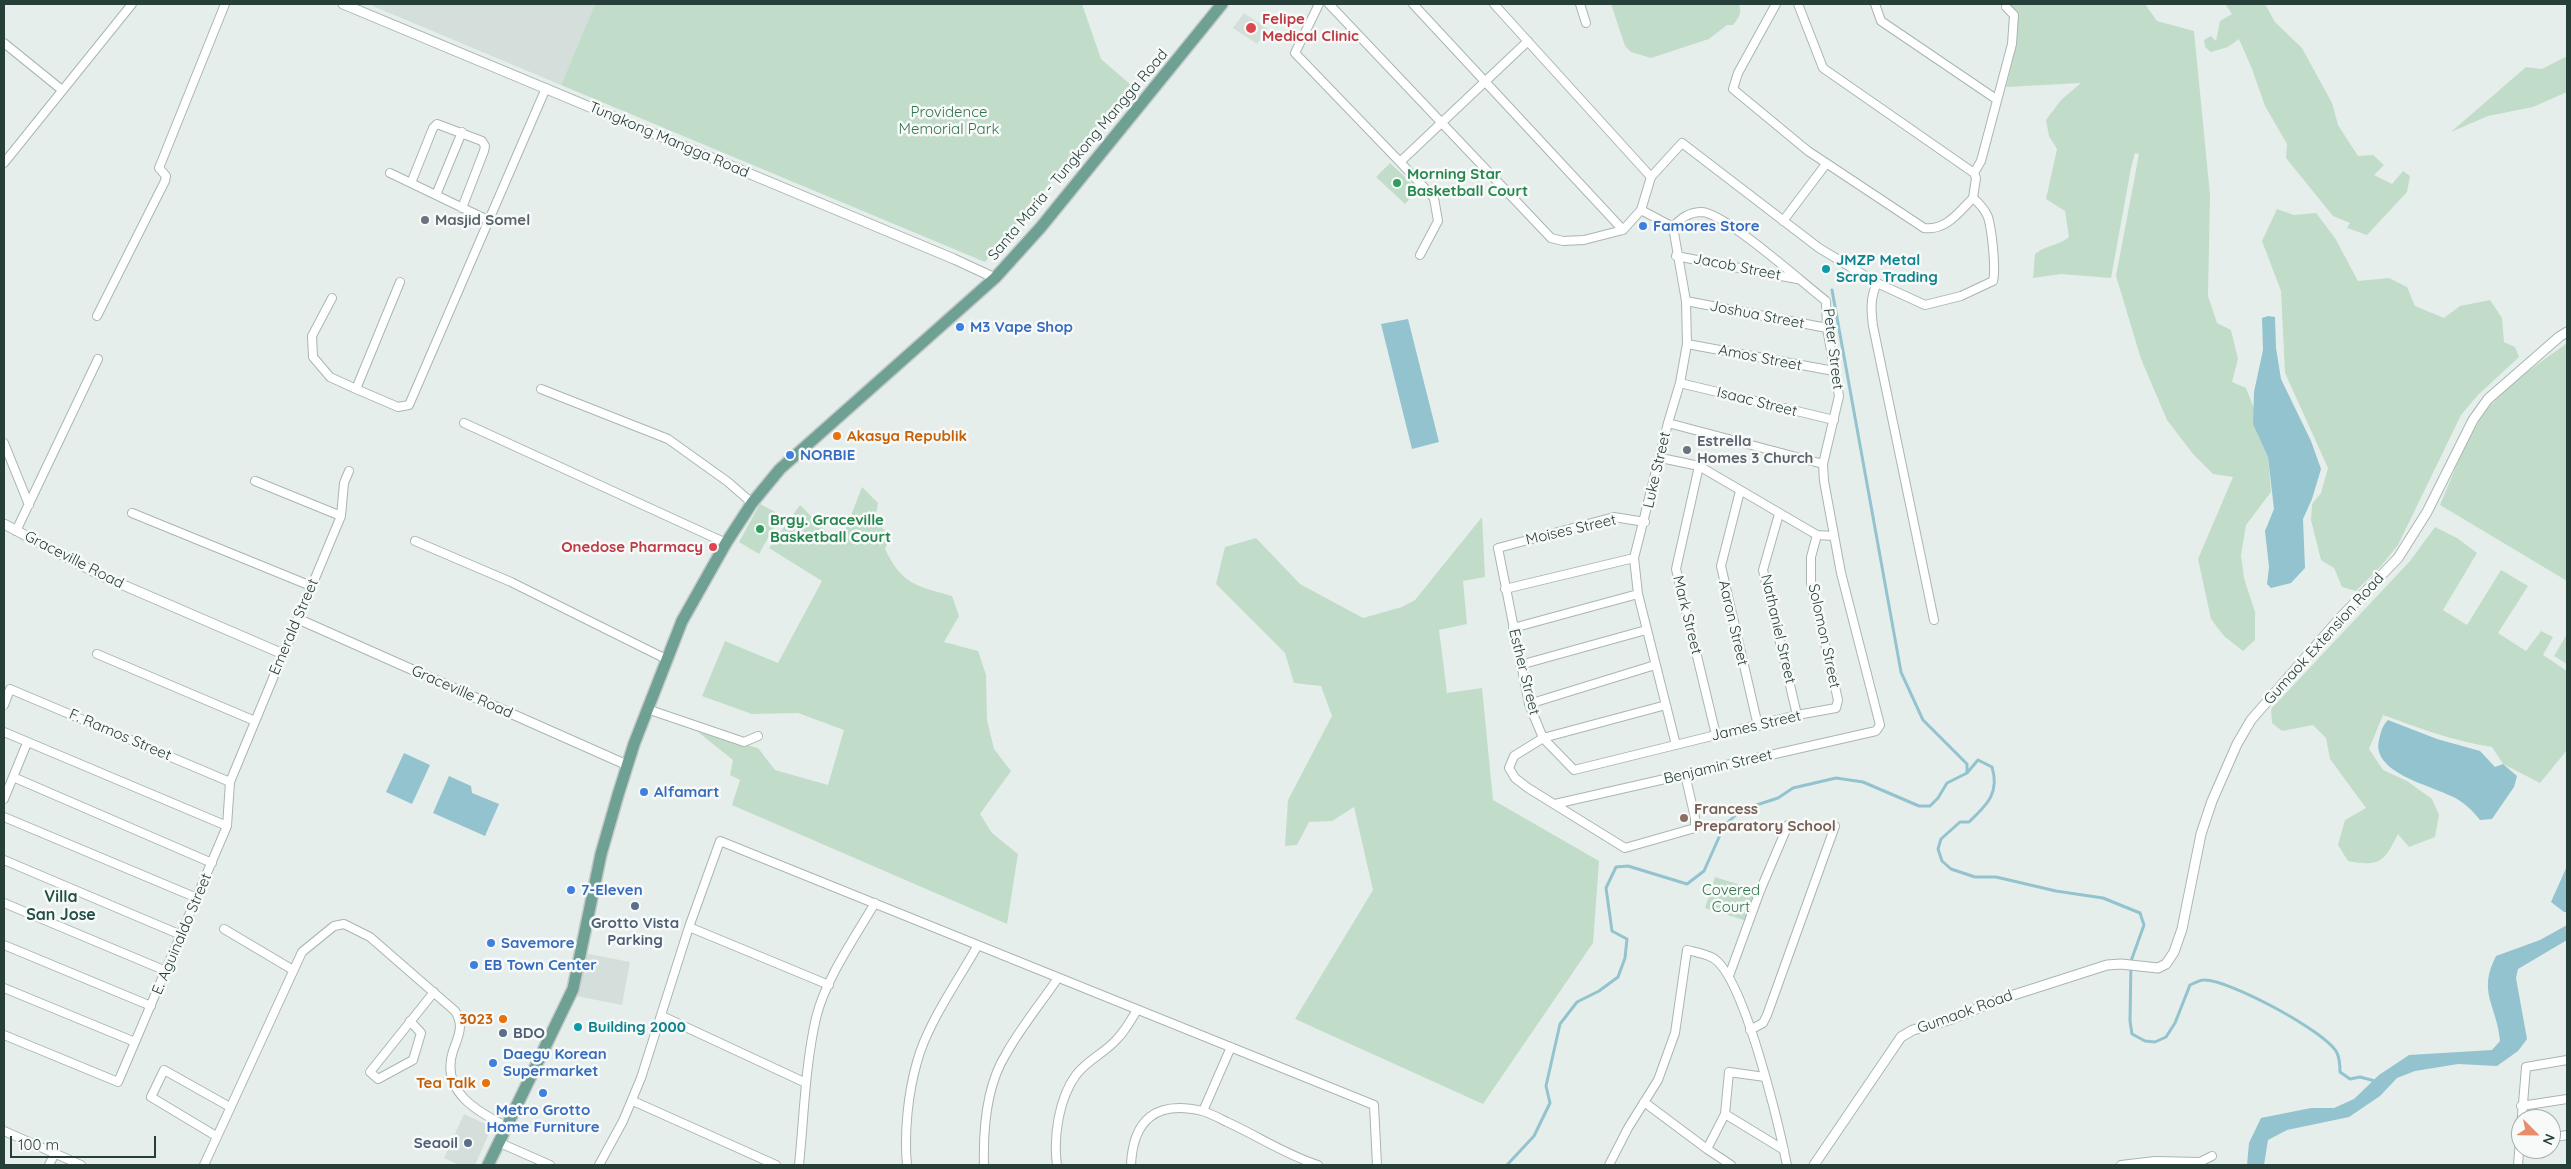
<!DOCTYPE html>
<html>
<head>
<meta charset="utf-8">
<style>
	body { margin:0 }
	#map { position:relative; width:2571px; height:1169px; overflow:hidden; background:#e6eeeb; font-family:Quicksand,sans-serif }
	canvas { display:block }
	.frame { position:absolute; inset:0; border:5px solid #263f39; pointer-events:none }
	.north { position:absolute; left:2511px; top:1109px; width:50px; height:50px; box-sizing:border-box; background:#f7faf9; border:1px solid #a3afac; border-radius:50%; rotate:113deg; font-size:14px; font-weight:700; line-height:20px; text-align:center; color:#263f39 }
	.north::after { content:''; display:block; margin:auto; width:18px; height:22px; background:#e88c6a; clip-path:polygon(50% 0,100% 100%,50% 72%,0 100%) }
	.scale { position:absolute; left:10px; top:1136px; width:146px; height:22px; box-sizing:border-box; border:2px solid #263f39; border-top:0; padding-left:6px; font-size:15px; line-height:18px; white-space:nowrap; color:#263f39; -webkit-text-stroke:4px #f7faf9; paint-order:stroke }
</style>
</head>
<body>
<div id="map">
<canvas width="2571" height="1169"></canvas>
<div class="frame"></div>
<div class="north">N</div>
<div class="scale">100 m</div>
</div>
<script>
const g = document.querySelector('canvas').getContext('2d');
g.lineJoin = 'round';
function paint(path, color) { g.fillStyle = color; g.fill(path, 'evenodd'); }
function stroke(path, color, width, dash) { g.strokeStyle = color; g.lineWidth = width; g.lineCap = dash ? 'butt' : 'round'; g.setLineDash(dash || []); g.stroke(path); }
function label(font, color, halo, rows, align = 'center') {
  g.font = font + ' Quicksand,sans-serif'; g.lineWidth = 5; g.setLineDash([]); g.textBaseline = 'middle'; g.strokeStyle = halo; g.fillStyle = color; for (const [text, x, y, turn = 0] of rows) {
    g.save(); g.translate(x, y); g.rotate((+turn || 0) * Math.PI / 180); g.textAlign = isNaN(turn) ? turn : align; if (halo) g.strokeText(text, 0, 0); g.fillText(text, 0, 0); g.restore();
  }
}
paint(new Path2D(`
	M368,4H595L561,85Z
	M1244,13L1268,29L1257,44L1233,28Z
	M584,953L630,962L622,1005L576,996Z
	M464,1114L492,1127L475,1165H459L444,1158Z`), '#d4deda');
paint(new Path2D(`
	M595,4H1082L1101,59L1131,85L985,262L561,85Z
	M1611,4H1739C1742,12 1739,18 1733,25H1727L1709,39L1651,58L1631,52L1625,46Z
	M2008,4H2145L2157,21L2194,31L2210,195L2208,296L2217,323L2231,330L2238,359L2232,382L2246,388L2254,408V424L2268,457L2271,492L2246,525L2241,555L2244,578L2255,612V640L2243,651L2224,636L2211,619L2198,559L2233,477L2213,474L2193,454L2167,420L2141,359L2116,276L2139,154L2135,153L2131,168L2111,278L2061,274L2033,278L2035,254C2046,245 2058,246 2069,237L2065,211L2046,199L2057,149L2049,136L2046,120L2061,100L2081,83L2006,87L2016,45L2018,13Z
	M2225,4H2265L2275,22L2302,48L2332,103L2338,125L2358,156L2373,155L2384,165L2374,175L2392,184L2403,171L2410,176L2407,192L2367,235L2347,228L2350,223L2333,216L2286,158L2287,144L2265,106L2252,69L2239,39L2228,47L2211,52L2205,47L2204,40L2211,36L2216,41L2220,21L2232,14Z
	M2567,56V92L2533,107L2488,116L2451,132L2526,67L2542,69Z
	M1390,163L1418,189L1405,204L1376,177Z
	M2277,209L2294,215L2316,213L2335,238L2358,281L2389,278L2407,287L2415,306L2444,318L2460,306L2490,300L2502,318L2504,342L2515,347L2519,357L2478,395L2461,415L2398,545L2381,566L2356,591L2342,587L2334,568L2321,560L2311,520L2312,504L2321,493L2328,468L2285,373L2281,291L2262,241Z
	M2567,343V581L2440,505C2453,475 2469,431 2490,406C2512,381 2541,362 2567,343Z
	M862,487L878,503L875,519L890,537L885,549C902,585 917,586 952,596L959,616L944,642L978,651L986,675L987,720L994,749L1011,771L980,814L992,833L1018,854L1007,924L732,805L740,780L730,775L733,760L698,732L758,748L775,770L828,785L844,730L798,713L752,714L702,696L725,641L778,663L822,581L769,548L800,505L837,542L845,531Z
	M760,504L781,515L759,554L739,542Z
	M1482,517L1485,577L1463,581L1467,624L1439,630L1447,693L1482,688L1493,800L1599,861L1593,943L1483,1104L1295,1019L1373,890L1354,807L1332,821L1309,822L1297,845L1285,846L1288,800L1332,716L1321,686L1294,683L1285,653L1216,584L1225,547L1256,538L1300,584L1363,618L1402,607L1415,600Z
	M2435,527L2457,538L2477,553L2443,610L2467,625L2501,570L2528,586L2498,633L2526,651L2541,631L2553,637L2543,655L2567,671V750L2540,783L2503,764L2492,747C2453,741 2419,728 2383,715L2369,749L2383,770L2407,781L2432,799L2439,815L2435,837L2409,847L2398,834C2384,862 2380,867 2348,861L2338,845L2345,820L2366,808L2330,759L2326,738L2313,725L2282,731L2272,723L2271,709L2410,561Z
	M2567,634V664L2554,656Z
	M1715,877L1757,890L1747,921L1705,908Z`), '#c1ddc9');
paint(new Path2D(`
	M2268,316L2275,317L2276,348L2281,379L2311,441L2321,469L2312,499L2303,519L2305,568L2291,583L2271,588L2267,584L2269,567L2265,531L2274,509L2268,457L2253,424L2254,392L2263,350L2262,318Z
	M1408,319L1439,442L1412,449L1381,324Z
	M2388,720L2437,739L2480,751L2495,767L2503,764L2517,776L2514,787L2492,819L2480,820C2472,810 2463,801 2451,796C2429,785 2371,772 2379,740C2381,732 2382,726 2388,720Z
	M404,753L430,765L412,804L386,792Z
	M449,776L471,786L472,793L499,804L485,836L433,813Z
	M2567,866V912H2564L2551,902Z
	M2567,925V940L2518,969L2516,978L2527,1039L2518,1051L2497,1066L2458,1064L2415,1071L2397,1078L2380,1096L2349,1117L2287,1130L2268,1140L2264,1165H2247L2249,1143L2261,1118L2311,1108H2334L2354,1099L2379,1075L2409,1055L2492,1050L2500,1041C2497,1005 2477,993 2496,956L2540,940Z`), '#93c3ce');
stroke(new Path2D(`
	M1832,290L1901,672L1923,720L1967,764V773
	M1507,1165L1534,1136L1550,1103L1546,1086L1560,1024L1577,1002L1599,991L1618,977L1625,958L1627,939L1612,931L1606,888L1616,867L1628,866L1687,884L1704,871L1724,826L1741,810L1778,798L1793,788L1836,778L1863,782L1919,806H1930L1938,798L1947,783L1967,773L1978,760L1992,767C2000,793 1987,805 1969,822H1960L1941,839L1938,849L1942,861L1951,869L1975,877H1996L2056,891L2103,898L2140,913L2144,925L2131,961L2130,1021L2132,1034L2145,1041L2155,1042L2166,1037L2175,1023L2190,985C2194,983 2200,980 2204,980C2228,979 2327,1032 2337,1053C2340,1059 2340,1066 2340,1072L2350,1079L2360,1077L2375,1081`), '#93c3ce', 3);
const minor = new Path2D(`
	M1319,4L1295,53L1400,162
	M1329,4L1551,238L1563,241L1584,240L1623,230L1641,210L1651,177L1682,143L1819,248L1877,283L1925,305L1961,296L1993,281C1996,268 1992,231 1988,217C1985,210 1979,203 1973,198L1976,178L1974,173L1823,68L1798,4
	M1413,4L1623,230
	M1494,4L1651,177
	M1580,4L1586,23
	M1776,4L1738,73L1733,89L1808,151L1924,228C1946,231 1959,212 1973,198
	M1875,4L1881,21L1996,99
	M4,43L62,90
	M4,163L132,4
	M390,173L490,221
	M1974,173L1981,161L2012,44L2014,15L2006,7
	M411,183L433,128L437,124L482,141L485,146L484,151L462,208
	M436,195L462,132
	M1641,210L1673,227
	M1783,221L1826,164
	M1673,227L1686,301L1687,344L1680,383L1668,423L1634,558L1638,594L1676,745
	M1420,255L1438,221L1434,198L1400,162L1528,41
	M1676,256L1797,279
	M400,282L356,389L398,407L409,405L546,88
	M1877,283C1870,298 1871,310 1873,326L1934,620
	M332,298L312,336L313,357L330,377L356,389
	M1686,301L1827,328
	M97,316L165,181L166,176L159,168L225,4
	M1687,344L1834,371
	M1680,383L1834,420
	M541,389L668,439L728,482L752,503
	M464,423L726,543
	M1668,423L1823,464
	M4,443L29,505
	M1661,458L1699,466L1817,535L1834,536
	M1699,466L1676,569L1716,735
	M255,481L341,516
	M1740,491L1721,566L1758,726
	M132,513L311,586
	M1779,514L1763,570L1797,715
	M1645,522L1614,517L1498,548L1529,704L1543,738L1574,770L1797,715L1836,708L1838,700L1811,583V557L1817,535
	M16,531L98,359
	M415,541L511,582L666,659
	M1505,589L1634,558
	M298,619L341,516L344,483L349,471
	M1513,628L1638,594
	M97,654L255,721
	M1520,665L1646,630
	M1529,704L1655,665
	M4,705L10,689L230,782
	M1666,705L1543,738L1514,756L1509,768L1515,778L1528,788L1625,848L1695,828V818L1685,774
	M647,709L744,742L758,736
	M4,732L227,826
	M13,777L212,863
	M4,799L27,743
	M1555,804L1876,731L1880,725L1841,573L1824,481L1823,464L1839,396L1827,328L1826,301C1804,284 1725,213 1702,212C1689,212 1681,218 1673,227
	M4,817L197,898
	M4,860L181,935
	M4,903L166,971
	M689,927L829,985
	M224,929L293,970
	M4,945L151,1006
	M1729,976L1760,891L1788,825
	M4,988L135,1042
	M662,1016L806,1083
	M410,1021L421,1033L413,1060L378,1079L370,1072L434,992
	M1750,1030L1763,1023L1767,1015L1835,826
	M4,1035L118,1082L227,826L230,782L283,654
	M633,1101L776,1165
	M1644,1102L1707,1149
	M2521,1106L2567,1099
	M1203,1111L1231,1047
	M1725,1114L1729,1072L1765,1077
	M4,1131L81,1165
	M216,1136L151,1097L164,1070L230,1107
	M2551,1138L2567,1135
	M500,1143L550,1165
	M49,1165L55,1153
	M204,1165L302,952L334,926L344,924L370,937L455,1011C464,1025 459,1035 453,1051C440,1091 477,1112 508,1127
	M599,1165L623,1121L641,1078L689,927L720,841L1374,1105L1377,1165
	M799,1165C804,1117 805,1066 816,1018C825,980 855,937 875,903
	M907,1165C904,1133 908,1093 917,1062C927,1024 959,979 978,945
	M984,1165C983,1128 986,1086 1006,1054C1021,1027 1041,1003 1058,978
	M1057,1165C1053,1137 1059,1098 1076,1075C1087,1060 1105,1053 1117,1039C1125,1031 1131,1020 1137,1010
	M1131,1165C1133,1120 1156,1100 1202,1111C1210,1113 1219,1118 1227,1122C1256,1135 1288,1156 1318,1165
	M1609,1165L1628,1128L1658,1080L1675,1033L1687,950C1695,952 1706,954 1713,958C1744,976 1779,1126 1787,1165
	M1731,1165L1707,1149L1725,1114L1784,1150
	M2121,1165L2155,1161L2200,1162L2212,1156
	M2518,1165L2526,1067L2567,1060`);
const tertiary = new Path2D(`
	M343,4L954,259L995,278
	M4,524L100,575L283,654L298,619L627,765
	M1814,1165L1901,1037L1913,1030L1949,1020L1998,1000L2107,965L2121,964L2158,968L2166,964L2174,952L2182,929L2201,834L2212,801L2237,744L2251,720L2340,618L2398,558L2427,512L2473,420L2488,399L2559,337L2567,332`);
const primary = new Path2D(`
	M488,1165L573,989L601,854L618,795L634,744L682,621L726,543L752,503L780,469L995,278L1041,227L1222,4`);
stroke(minor, '#a9b6b2', 10);
stroke(tertiary, '#a9b6b2', 11);
stroke(primary, '#c2c9c8', 14);
stroke(minor, '#fff', 8);
stroke(tertiary, '#fff', 9);
stroke(primary, '#6ea094', 11);
for (const [x, y, r, color] of [
	[1251,28,6,"#e0444e"],
	[1397,183,5,"#2e9e5b"],
	[425,220,5,"#6b7280"],
	[1643,226,5,"#3f7fe0"],
	[1826,269,5,"#0f9aa8"],
	[960,327,5,"#3f7fe0"],
	[837,436,5,"#e8710a"],
	[1687,450,5,"#6b7280"],
	[790,455,5,"#3f7fe0"],
	[760,529,5,"#2e9e5b"],
	[713,547,5,"#e0444e"],
	[644,792,5,"#3f7fe0"],
	[1684,818,5,"#8d6e63"],
	[571,890,5,"#3f7fe0"],
	[635,906,5,"#5c6f8a"],
	[491,943,5,"#3f7fe0"],
	[474,965,5,"#3f7fe0"],
	[503,1019,5,"#e8710a"],
	[578,1027,5,"#0f9aa8"],
	[503,1033,5,"#5c6f8a"],
	[493,1063,5,"#3f7fe0"],
	[486,1083,5,"#e8710a"],
	[543,1093,5,"#3f7fe0"],
	[468,1143,5,"#5c6f8a"]
]) { const dot = new Path2D(); dot.arc(x, y, r, 0, 2 * Math.PI); g.fillStyle = color; g.fill(dot); stroke(dot, '#f7faf9', 2); }
label('bold 15px', '#be3a42', '#f7faf9', [
	["Felipe",1262,19],
	["Medical Clinic",1262,36],
	["Onedose Pharmacy",703,547,"right"]
], 'left');
label('15px', '#33734d', '#f7faf9', [
	["Providence",949,112],
	["Memorial Park",949,129],
	["Covered",1731,890],
	["Court",1731,907]
]);
label('15px', '#263f39', '#f7faf9', [
	["Tungkong Mangga Road",669,140,23],
	["Santa Maria - Tungkong Mangga Road",1078,155,-50],
	["Jacob Street",1737,267,11],
	["Joshua Street",1757,315,11],
	["Peter Street",1833,349,83],
	["Amos Street",1760,358,11],
	["Isaac Street",1757,402,14],
	["Luke Street",1657,470,-77],
	["Moises Street",1571,530,-13],
	["Graceville Road",74,560,27],
	["Mark Street",1687,615,76],
	["Aaron Street",1733,623,77],
	["Emerald Street",294,627,-67],
	["Nathaniel Street",1778,629,77],
	["Solomon Street",1824,636,78],
	["Gumaok Extension Road",2324,639,-48],
	["Esther Street",1524,672,76],
	["Graceville Road",462,692,24],
	["James Street",1756,726,-13],
	["F. Ramos Street",120,735,23],
	["Benjamin Street",1718,767,-13],
	["E. Aguinaldo Street",182,934,-67],
	["Gumaok Road",1965,1012,-20]
]);
label('bold 15px', '#27864d', '#f7faf9', [
	["Morning Star",1407,174],
	["Basketball Court",1407,191],
	["Brgy. Graceville",770,520],
	["Basketball Court",770,537]
], 'left');
label('bold 15px', '#5b616d', '#f7faf9', [
	["Masjid Somel",435,220],
	["Estrella",1697,441],
	["Homes 3 Church",1697,458]
], 'left');
label('bold 15px', '#366cbe', '#f7faf9', [
	["Famores Store",1653,226],
	["M3 Vape Shop",970,327],
	["NORBIE",800,455],
	["Alfamart",654,792],
	["7-Eleven",581,890],
	["Savemore",501,943],
	["EB Town Center",484,965],
	["Daegu Korean",503,1054],
	["Supermarket",503,1071],
	["Metro Grotto",543,1110,"center"],
	["Home Furniture",543,1127,"center"]
], 'left');
label('bold 15px', '#0d838f', '#f7faf9', [
	["JMZP Metal",1836,260],
	["Scrap Trading",1836,277],
	["Building 2000",588,1027]
], 'left');
label('bold 15px', '#c56008', '#f7faf9', [
	["Akasya Republik",847,436,"left"],
	["3023",493,1019],
	["Tea Talk",476,1083]
], 'right');
label('bold 15px', '#785e54', '#f7faf9', [
	["Francess",1694,809],
	["Preparatory School",1694,826]
], 'left');
label('bold 15px', '#4e5e75', '#f7faf9', [
	["Grotto Vista",635,923],
	["Parking",635,940],
	["BDO",513,1033,"left"],
	["Seaoil",458,1143,"right"]
]);
label('bold 16px', '#235046', '#f7faf9', [
	["Villa",61,897],
	["San Jose",61,915]
]);
</script>
</body>
</html>
